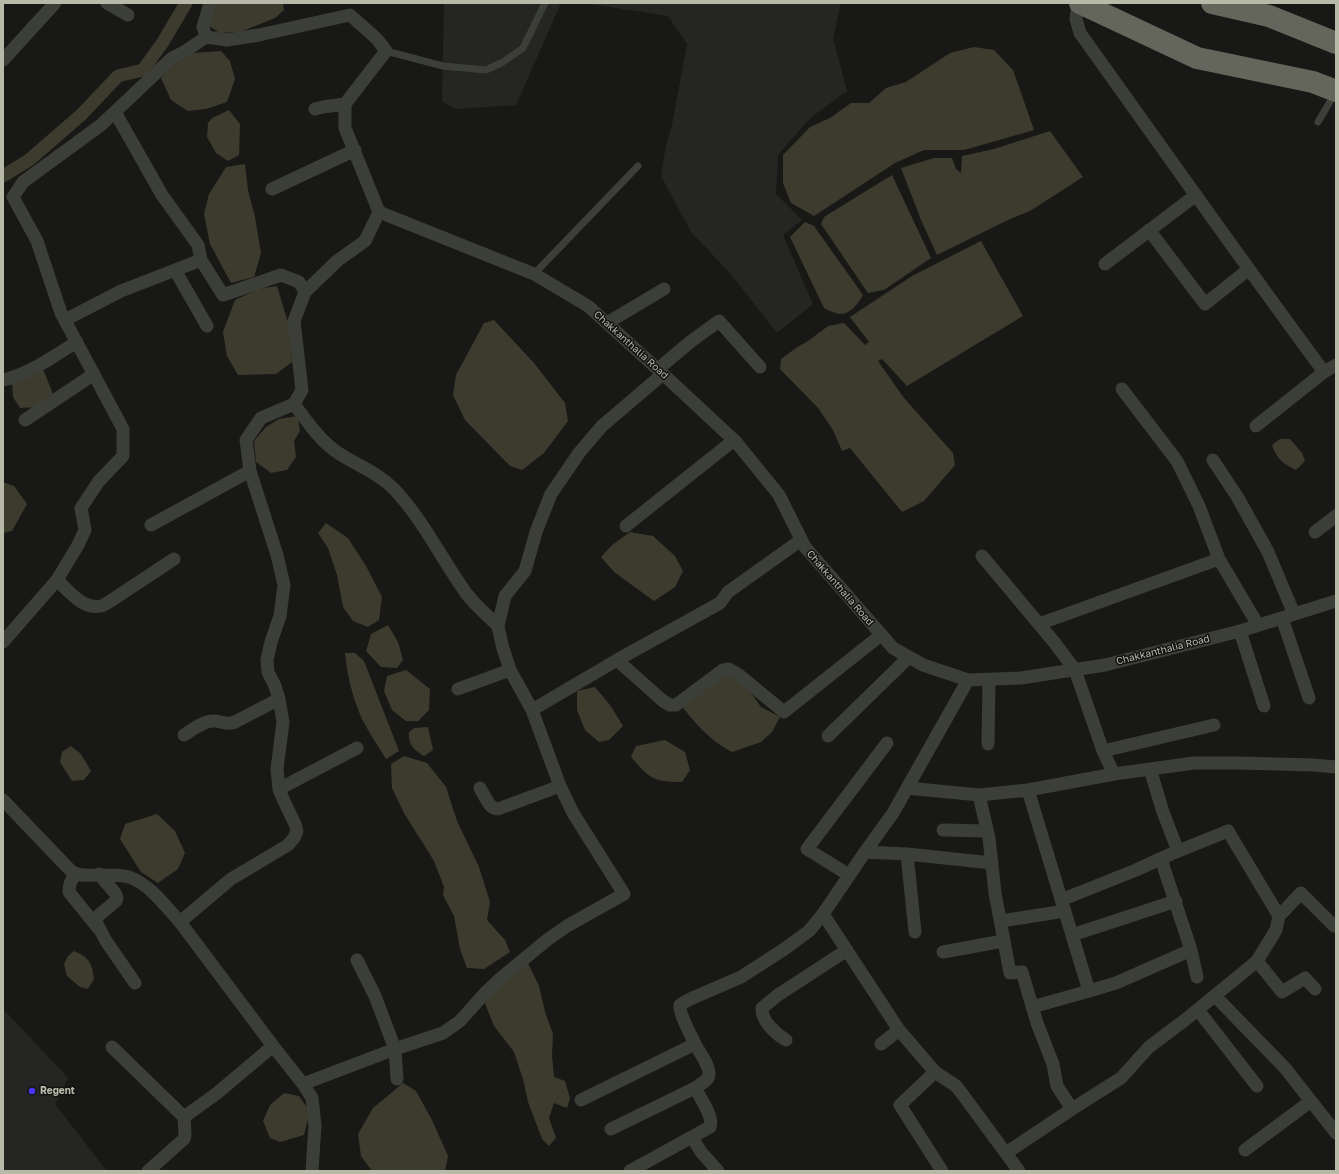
<!DOCTYPE html>
<html>
<head>
<meta charset="utf-8">
<style>
	body { margin:0 }
	#map { position:relative; width:1339px; height:1174px; overflow:hidden; background:#181917; font-family:"Golos Text",sans-serif }
	canvas { display:block }
	.frame { position:absolute; inset:0; border:4px solid #b7b9a9; pointer-events:none }
</style>
</head>
<body>
<div id="map">
<canvas width="1339" height="1174"></canvas>
<div class="frame"></div>
</div>
<script>
const g = document.querySelector('canvas').getContext('2d');
g.lineJoin = 'round';
function paint(path, color) { g.fillStyle = color; g.fill(path, 'evenodd'); }
function stroke(path, color, width, dash) { g.strokeStyle = color; g.lineWidth = width; g.lineCap = dash ? 'butt' : 'round'; g.setLineDash(dash || []); g.stroke(path); }
function label(font, color, halo, rows, align = 'center') {
  g.font = font + ' "Golos Text",sans-serif'; g.lineWidth = 3; g.setLineDash([]); g.textBaseline = 'middle'; g.strokeStyle = halo; g.fillStyle = color; for (const [text, x, y, turn = 0] of rows) {
    g.save(); g.translate(x, y); g.rotate((+turn || 0) * Math.PI / 180); g.textAlign = isNaN(turn) ? turn : align; if (halo) g.strokeText(text, 0, 0); g.fillText(text, 0, 0); g.restore();
  }
}
paint(new Path2D(`
	M444,3H561L516,105L456,109L442,102Z
	M584,3H841L833,38L847,91L809,119L778,155L776,194L802,220L783,235L813,304L777,333L730,273L691,232L661,176L666,145L672,125L687,44L668,16Z
	M3,1010L9,1015L68,1078L55,1104L107,1171H3Z`), '#252623');
paint(new Path2D(`
	M212,3H283L284,10L275,18L240,32L219,33L207,24Z
	M974,47L994,50L1013,70L1034,130L964,150H924L895,163L814,216L791,203L783,183V155L810,127L830,118L851,103H869L886,88L906,82L950,53Z
	M221,51L230,61L235,79L227,102L206,109L188,111L171,100L161,78L172,66L193,53Z
	M229,110L240,124L239,155L228,161L216,153L207,137L208,123L212,118Z
	M1050,131L1083,177L1030,211L1010,219L937,255L921,220L901,168L934,158H952L956,169L961,173L962,156L994,149Z
	M245,164L248,190L255,217L261,253L254,277L231,283L210,244L204,214L209,194L226,167Z
	M892,175L931,258L884,290L868,293L821,224L824,217Z
	M805,222L814,226L863,295C858,304 850,315 839,314C834,313 828,310 824,308L790,237Z
	M981,241L1023,316L907,386L882,359L878,361L904,398L953,453L955,465L924,501L902,512L850,448L842,451L833,430L818,408L780,369L781,359L796,348L808,341L828,326L844,323L865,345L869,342L850,317L912,276Z
	M277,286L289,326L292,362L276,374L238,375L227,356L223,332L235,300L258,289Z
	M494,320L534,363L565,403L568,421L544,453L522,470L510,466L465,420L453,395L456,375L484,323Z
	M43,369L53,394L38,407L20,408L13,397L12,380Z
	M298,416L300,431L294,441L296,457L287,470L271,473L256,462L254,441L266,427L279,419Z
	M1280,439H1290L1302,453L1305,461L1296,470C1282,463 1277,459 1272,445Z
	M3,482L14,486L27,504L12,531L3,533Z
	M326,523L348,538L366,566L382,597L379,620L368,627L353,621L343,607L337,575L328,548L318,533Z
	M630,532L653,536L675,556L683,571L675,587L654,601L614,572L601,557L612,545Z
	M388,625L398,642L403,660L397,668L381,667L366,651L371,634Z
	M345,653H355L364,661L399,751L386,759C378,746 369,733 362,719C353,699 347,675 345,653Z
	M406,670L430,689L429,710L418,721H406L392,710L384,691L387,676Z
	M719,676H732L749,690L761,707L780,717L772,732L761,742L732,752C710,741 695,723 680,704Z
	M595,687L610,705L623,726L609,740L599,742L585,730L577,710V691Z
	M428,727L433,750L424,756C413,749 408,745 409,732L414,728Z
	M665,740L685,752L690,770L682,782C653,782 649,778 631,757L636,746Z
	M71,746L81,754L91,771L84,780L72,781L60,762L62,752Z
	M404,756L427,763L446,787L457,821L479,867L490,902L487,920L505,940L510,952L484,969L467,968L460,949L454,916L443,895L444,887L434,861L404,813L392,788L391,764Z
	M157,814L175,831L185,853L178,869L158,883L141,872L120,839L125,824Z
	M74,951C90,958 92,963 94,979L88,989L80,987L67,976L64,964L68,956Z
	M527,961L539,986L545,1012L553,1034L552,1055L554,1077L565,1081L570,1098L567,1108L554,1103L549,1118L556,1138L549,1146L542,1139L528,1102L523,1079L514,1052L494,1026L484,1001Z
	M403,1083L416,1091L432,1120L448,1156L445,1171H372L361,1156L358,1134L373,1108Z
	M284,1093L299,1096L310,1112L304,1135L280,1142L270,1138L263,1121L270,1105Z`), '#3d3b2d');
stroke(new Path2D(`
	M3,176L29,160L81,115L118,76L143,70L163,42L186,3`), '#3d3b2d', 13);
stroke(new Path2D(`
	M386,51L443,66L486,70L503,62L523,48L545,3
	M1318,122L1335,93
	M534,274L638,166`), '#3c3e38', 7);
stroke(new Path2D(`
	M107,3L128,15
	M210,3L203,27L206,37L227,40L259,35L350,15L377,39L386,51L345,104V128L379,212L365,241L337,261L305,292L294,321L302,390L294,404L261,418L246,440L250,471L277,555L284,585L280,616L271,642L267,660L268,672L275,686L279,699L283,722L277,769L279,789L284,801L295,824L297,831L294,838L288,845L231,879L180,922L273,1046L303,1084L312,1098L315,1126L312,1171
	M1078,3L1076,19L1080,33C1161,146 1241,260 1324,372
	M3,60L55,3
	M315,109L323,107L345,104
	M115,112L162,195L198,245L201,260
	M272,189L355,150
	M379,212L534,274L588,306L663,374L736,442L779,495L805,547L893,648L923,665L968,680L1021,678L1105,665L1240,631L1336,601
	M1149,230L1205,304L1249,269
	M1105,264L1196,195
	M175,270L207,326
	M65,320L121,291L201,260L223,295L281,275L299,282L305,292
	M607,323L664,289
	M658,369L690,342L719,321L760,367
	M3,380C30,374 53,356 77,342
	M1122,389L1177,461L1199,506L1219,559L1258,625
	M294,404C306,420 318,438 334,450C353,464 376,471 393,488C422,518 441,558 466,593C475,605 487,615 498,626
	M25,420L94,374
	M1256,426L1324,372L1336,365
	M1213,460L1238,498L1268,552L1294,614
	M151,525L250,471
	M626,526L734,440
	M1315,532L1336,516
	M982,556L1054,642L1075,670L1103,751L1114,774
	M57,580C69,591 83,610 101,606C105,605 109,602 112,600L174,559
	M1282,618L1309,698
	M1039,624L1219,559
	M1240,631L1264,706
	M3,642L57,580L78,545L85,530L81,508L99,481L123,456V429L61,313L37,241L13,197L23,182L101,125L172,58L184,52L206,37
	M617,660L663,701L670,705H676L723,670L729,669L739,675L784,712L881,635
	M458,689L510,670
	M532,710L617,660L720,603L728,592L801,540
	M184,735C192,730 203,721 213,721C222,720 223,726 235,722L279,699
	M828,736L909,657
	M988,744L989,680
	M1103,751L1214,725
	M1150,769L1163,812L1178,851
	M480,788C485,796 489,809 498,809L560,786
	M907,788L979,795L1028,790L1114,774L1194,763H1240L1313,765L1336,767
	M279,789L357,748
	M1028,790L1089,991L1116,983L1191,950
	M979,795L989,838L995,893L1010,973L1022,972L1037,1023L1053,1064L1057,1086L1072,1109
	M3,800L72,872C83,878 93,874 105,875C113,875 122,875 129,877C151,885 165,906 180,922
	M943,830L987,831
	M865,852L907,854L992,863
	M907,854L915,932
	M1161,859L1191,950L1197,977
	M76,874C71,880 69,884 69,892L98,928
	M99,874L115,893L117,898L116,901L98,916L96,922L106,941L135,983
	M849,875L807,849L887,743
	M1061,900L1136,870L1171,854L1228,831L1279,916
	M823,914L899,1030L881,1044
	M1001,921L1065,911
	M1072,935L1176,901
	M943,952L1003,941
	M357,960L375,996L395,1049L397,1079
	M1257,961L1282,992L1305,978L1315,989
	M1215,996L1285,1068L1336,1133
	M1032,1007L1089,991
	M1198,1010L1257,1086
	M899,1030L935,1072L956,1086L963,1095L1019,1171
	M786,1040C776,1034 761,1021 762,1008L778,995L847,950
	M112,1047L184,1117L216,1094L273,1046
	M935,1072L900,1105L942,1171
	M303,1084L395,1049L443,1033L460,1021L486,992L501,978L547,940L567,926L624,894L573,813L560,786L532,710L510,670L502,645L498,626L505,596L525,571L536,532L551,494L579,453L602,426L663,374
	M581,1100L695,1044C691,1035 679,1014 680,1005L688,1000L741,977L783,950L809,931L823,914L865,852L893,813L968,680
	M611,1129L695,1088C700,1085 705,1082 708,1078C713,1069 699,1052 695,1044
	M692,1137L701,1152L718,1171
	M1245,1150L1311,1101
	M1006,1153L1072,1109L1121,1078L1149,1047L1185,1020L1251,966L1257,961L1276,930L1279,916L1301,893L1334,926L1336,924
	M148,1171L184,1139L185,1135L184,1117
	M630,1171L710,1127C714,1117 700,1097 695,1088`), '#3c3e38', 13);
stroke(new Path2D(`
	M1080,3L1197,58L1313,82L1336,91
	M1212,3L1269,16L1336,43`), '#64665c', 22);
for (const [x, y, r, color] of [
	[32,1091,4,"#4a36f2"]
]) { const dot = new Path2D(); dot.arc(x, y, r, 0, 2 * Math.PI); g.fillStyle = color; g.fill(dot); stroke(dot, '#131412', 1.5); }
label('10px', '#b7b9a9', '#131412', [
	["Chakkanthalia Road",631,345,42],
	["Chakkanthalia Road",840,588,49],
	["Chakkanthalia Road",1163,650,-14]
]);
label('bold 10px', '#b7b9a9', '#131412', [
	["Regent",40,1091]
], 'left');
</script>
</body>
</html>
